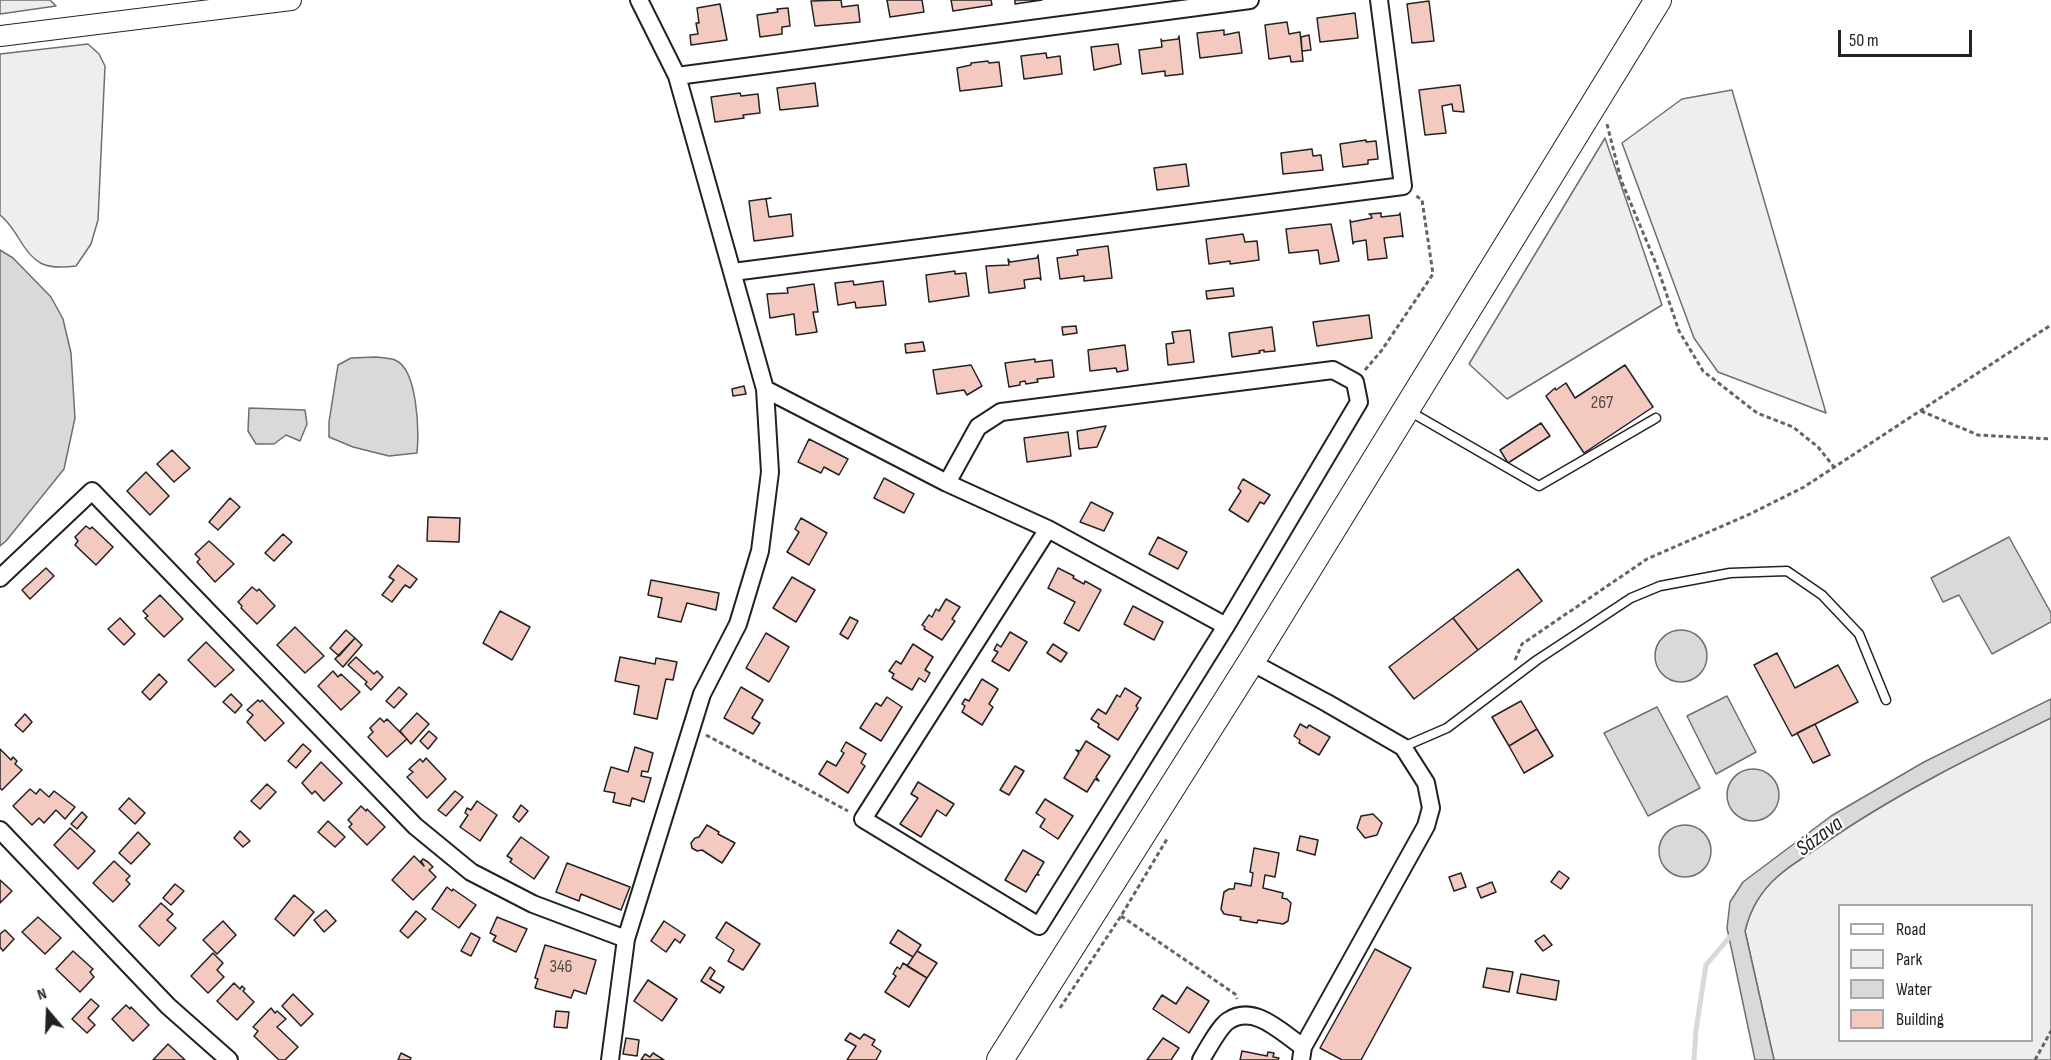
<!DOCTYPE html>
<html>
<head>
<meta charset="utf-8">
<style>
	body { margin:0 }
	#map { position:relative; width:2051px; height:1060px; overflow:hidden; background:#fff; font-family:"Sofia Sans Condensed",sans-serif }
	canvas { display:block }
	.legend { position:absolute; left:1838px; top:904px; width:195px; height:138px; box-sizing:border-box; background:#fff; border:2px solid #a7a7a7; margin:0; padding:8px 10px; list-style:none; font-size:18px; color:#222 }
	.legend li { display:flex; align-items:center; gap:12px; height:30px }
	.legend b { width:30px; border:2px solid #a7a7a7 }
	.north { position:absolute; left:18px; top:982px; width:60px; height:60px; -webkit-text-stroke:4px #fff; paint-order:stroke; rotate:341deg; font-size:16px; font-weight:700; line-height:24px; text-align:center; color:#222 }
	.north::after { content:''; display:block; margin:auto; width:21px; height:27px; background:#222; clip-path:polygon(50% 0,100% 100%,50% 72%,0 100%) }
	.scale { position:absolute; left:1838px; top:30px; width:134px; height:27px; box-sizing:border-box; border:3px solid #222; border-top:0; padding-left:8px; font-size:18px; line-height:21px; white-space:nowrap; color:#222; -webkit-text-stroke:4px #fff; paint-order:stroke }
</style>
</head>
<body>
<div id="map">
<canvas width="2051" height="1060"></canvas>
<ul class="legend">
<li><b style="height:8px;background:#fff"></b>Road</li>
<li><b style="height:16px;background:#eee"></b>Park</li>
<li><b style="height:16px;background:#d9d9d9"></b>Water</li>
<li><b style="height:16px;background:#f3c9c0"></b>Building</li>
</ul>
<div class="north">N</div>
<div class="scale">50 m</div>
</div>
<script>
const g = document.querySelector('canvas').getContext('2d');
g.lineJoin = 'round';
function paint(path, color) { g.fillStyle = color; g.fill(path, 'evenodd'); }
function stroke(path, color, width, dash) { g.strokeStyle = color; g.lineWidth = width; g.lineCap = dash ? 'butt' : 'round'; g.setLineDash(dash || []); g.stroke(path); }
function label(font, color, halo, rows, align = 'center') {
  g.font = font + ' "Sofia Sans Condensed",sans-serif'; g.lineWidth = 4.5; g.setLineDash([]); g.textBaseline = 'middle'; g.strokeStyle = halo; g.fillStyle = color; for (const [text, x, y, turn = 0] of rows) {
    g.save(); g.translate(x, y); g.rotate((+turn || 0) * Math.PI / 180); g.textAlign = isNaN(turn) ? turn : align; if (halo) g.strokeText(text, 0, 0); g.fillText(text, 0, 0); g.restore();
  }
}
const green = new Path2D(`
	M88,44L99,54L105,66L98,220L91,244L76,266C45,270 34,265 18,237C12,228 8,221 0,215V54Z
	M1732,90L1826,413L1718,372L1694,338L1622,143L1682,99Z
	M1605,138L1662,305L1507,399L1469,364Z
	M2051,718V1060H1774L1745,931C1750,910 1760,892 1777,877C1790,865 1807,856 1822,845C1893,795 1973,756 2051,718ZM1840,906H2032V1040H1840Z`);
paint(green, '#eee');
stroke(green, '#6f6f6f', 1.5);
const parking = new Path2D(`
	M0,0H50L56,6L0,14Z`);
paint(parking, '#ededed');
stroke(parking, '#6f6f6f', 1.5);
const water = new Path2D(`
	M0,250L13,258L51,297L63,319L71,353L75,418L64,469L6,541L0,546Z
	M376,357C382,358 390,358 395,360C418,369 419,432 417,453L389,456L353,447L329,437V422L338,365L351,358Z
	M249,408L305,410L307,424L300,441L286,435L274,444H256L248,431Z
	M2009,537L2051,613V622L1992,654L1959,595L1943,602L1931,578Z
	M1655 656a26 26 0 1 1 52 0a26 26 0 1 1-52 0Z
	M1727,696L1756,752L1716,774L1687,716Z
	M2051,699V718C1973,756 1893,795 1822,845C1807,855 1790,865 1777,877C1760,892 1750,910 1745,931L1774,1060H1755L1727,928L1730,902L1743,882L1831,816L1924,762Z
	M1657,707L1700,788L1648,816L1604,733Z
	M1727 795a26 26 0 1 1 52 0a26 26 0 1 1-52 0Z
	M1659 851a26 26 0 1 1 52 0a26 26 0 1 1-52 0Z`);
paint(water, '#d9d9d9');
stroke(water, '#6f6f6f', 1.5);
stroke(new Path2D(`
	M1694,1060L1696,1030L1706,965L1733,933`), '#d9d9d9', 5);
const building = new Path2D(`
	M841,0L842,7L858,5L860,22L815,26L811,1Z
	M887,0H922L924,12L890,17Z
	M951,0H991L992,5L953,11Z
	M1015,0H1042L1015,4Z
	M1429,1L1434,41L1412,43L1407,4Z
	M720,4L727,40L691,45L690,35L698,34L696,23H699L697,8Z
	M788,8L790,26L782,27V34L760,37L757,15L778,12L777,9Z
	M1355,13L1358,38L1320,42L1317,18Z
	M1287,22L1289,34L1300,32L1303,61L1291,62L1290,56L1269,59L1265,25Z
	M1224,30V35L1239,32L1242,53L1200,58L1197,33Z
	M1309,35L1311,50L1302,51L1301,37Z
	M1179,36L1183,74L1165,76V71L1142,74L1139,50L1162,47L1161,39L1162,41L1178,39Z
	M1118,44L1121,64L1094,70L1091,47Z
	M1046,53L1047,58L1060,56L1062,74L1024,79L1021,56Z
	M988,61L989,63L999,62L1002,86L960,91L957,68L971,65V63Z
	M815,83L818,106L780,110L777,88Z
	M1460,85L1464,112L1453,111L1452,104L1442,106L1446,133L1425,135L1419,90Z
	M740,93L741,96L758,94L760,113L743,115L744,118L715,122L711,97Z
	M1366,140V142L1376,141L1378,159L1368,160V164L1343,167L1340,144Z
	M1312,149L1313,156L1321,155L1323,170L1283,174L1281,153Z
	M1186,164L1189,186L1157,190L1154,168Z
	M771,198L766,199L769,217L791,214L793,236L754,241L749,201Z
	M1381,213V217L1399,215L1400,213L1403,237L1402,236L1384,238L1387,258L1368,260L1366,240L1354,242L1353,244L1350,220L1351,222L1372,218L1371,215L1369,214Z
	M1331,224L1339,261L1320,264L1318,250L1289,253L1286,229Z
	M1243,234L1245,242L1257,241L1259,260L1230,264V261L1209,264L1206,239Z
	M1108,246L1112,278L1084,281V276L1060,279L1057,258L1078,255L1077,250Z
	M1038,255L1041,280L1039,278L1024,280L1025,288L989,293L986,266L1009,265L1008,259L1010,262L1037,258Z
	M955,271V274L966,273L969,296L929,302L926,275Z
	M853,281L854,285L883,281L886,305L856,308L855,302L838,305L835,283Z
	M814,284L818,312H813L817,332L796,335L794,314L770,318L767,294L788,293L787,288Z
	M1233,288L1234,296L1207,299L1206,291Z
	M1369,315L1372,338L1317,346L1313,322Z
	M1076,326L1077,333L1063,335L1062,327Z
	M1272,327L1275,351L1264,352V350L1259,351L1260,353L1232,357L1229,333Z
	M1190,330L1194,362L1168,365L1166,344L1174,343L1172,332Z
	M923,342L925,351L906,353L905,344Z
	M1125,345L1128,370L1117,372L1116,368L1090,371L1088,350Z
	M1035,359V362L1052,360L1054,377L1037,379L1038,382L1026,384L1025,381L1020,382V385L1009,387L1005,363Z
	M971,365L982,386L967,395L964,390L937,394L933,370Z
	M1625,365L1653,407L1584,453L1546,396L1555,388L1556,390L1566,383L1575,398Z
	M744,386L746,394L733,396L732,389Z
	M1541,423L1550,436L1508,463L1500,450Z
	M1106,426L1097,447L1079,449L1077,431Z
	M1068,432L1071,456L1027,462L1024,438Z
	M809,439L848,459L839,475L824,467L821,473L798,462Z
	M172,450L190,468L174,482L157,464Z
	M146,472L169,496L150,515L127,491Z
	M884,478L914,494L904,513L874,498Z
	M1243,479L1270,495L1264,504L1260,502L1248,522L1229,510L1241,491L1238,488Z
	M230,498L240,507L218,530L209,522Z
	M1091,502L1113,513L1104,531L1080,522Z
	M428,517L460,518L459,542L427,541Z
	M801,518L827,533L809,565L787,552L799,532L795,529Z
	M86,526L90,529L92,527L113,547L96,565L75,545L78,541L75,537Z
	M283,534L292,542L274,561L265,553Z
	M1158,537L1187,552L1178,569L1149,554Z
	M209,541L234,564L215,582L197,562L200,559L195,554Z
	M398,565L417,579L410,588L405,585L392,602L382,595L394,580L389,577Z
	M46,568L54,576L30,599L22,590Z
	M1058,568L1074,576L1073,578L1084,584L1085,581L1101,590L1079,631L1064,623L1075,602L1048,588Z
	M1518,569L1542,601L1478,650L1453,618Z
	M792,577L815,590L796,622L773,608Z
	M651,580L719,593L716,610L687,603L681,622L658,617L662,598L648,595Z
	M252,587L257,591L259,589L275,606L257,624L241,608L242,606L238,602Z
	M160,595L183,619L164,637L145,618L148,616L143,611Z
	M946,599L960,607L952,619L955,621L942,640L924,629L925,627L922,625L929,615L932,617L936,609L939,611Z
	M1133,606L1163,622L1154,640L1124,624Z
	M500,611L530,627L512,660L483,643Z
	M850,617L858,621L848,639L840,634Z
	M120,618L135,634L124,645L108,629Z
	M1453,618L1478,650L1414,699L1389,667Z
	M295,627L324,656L305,673L277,645Z
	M346,630L355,638L339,656L330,648Z
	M1010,632L1027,642L1009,671L992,661L998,652L994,650L997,644L1001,647Z
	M766,633L789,647L769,682L746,668Z
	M355,638L362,645L343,667L335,659Z
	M206,642L234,670L215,687L188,660Z
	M913,644L933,657L925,670L930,673L925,682L919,678L912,690L892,678L894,674L889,671L896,661L901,664Z
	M1053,644L1067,653L1061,662L1047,653Z
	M1777,653L1795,688L1838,665L1858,702L1792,736L1754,665Z
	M356,657L374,674L377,671L383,677L371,690L365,684L367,682L348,665Z
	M620,657L655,664L656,658L677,662L673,680L666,679L657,719L634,714L639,686L615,681Z
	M333,671L338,677L341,674L360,692L341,710L318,686Z
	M159,674L167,682L150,700L142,692Z
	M982,679L998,689L989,704L993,707L982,725L962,712L965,706L962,704L965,699L969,701Z
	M399,687L407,694L394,708L386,701Z
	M741,687L763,700L752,718L760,723L753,734L724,718Z
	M1125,688L1141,698L1136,706L1138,708L1118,740L1098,727L1099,724L1091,719L1098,709L1106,714L1117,695L1120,697Z
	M231,694L242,705L235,713L223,702Z
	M887,697L902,707L881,741L860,728L876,703L881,706Z
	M258,700L260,702L262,700L284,723L265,741L247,722L253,715L247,710Z
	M1521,701L1537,729L1509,746L1492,717Z
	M417,713L429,724L411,744L400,731Z
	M25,714L32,722L23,732L15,725Z
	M380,718L384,722L387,719L407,739L387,757L368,737L373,732L370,728Z
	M1300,724L1307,728L1309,725L1330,737L1319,755L1299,743L1300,740L1294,736Z
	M1815,724L1830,755L1813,763L1797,733Z
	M1537,729L1553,756L1524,773L1509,746Z
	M429,731L437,738L428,749L420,741Z
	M1086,741L1110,756L1096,777L1099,781L1095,779L1087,792L1064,778L1079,753L1076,750L1080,751Z
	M846,742L866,754L861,763L865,766L848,793L819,774L827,761L836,766L844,753L841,751Z
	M303,744L311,751L296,768L288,761Z
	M635,747L653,753L648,772L642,771L641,776L651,778L644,802L632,798L630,806L613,802L615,793L604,791L611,767L628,772Z
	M0,749L11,760L13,757L17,761L15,764L22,770L2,790L0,788Z
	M426,758L446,779L427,798L407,777L413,772L409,769L420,759L423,762Z
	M321,762L342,783L324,801L315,791L312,794L302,783Z
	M1015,766L1024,771L1009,795L1000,790Z
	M918,782L954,804L946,816L937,810L921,837L900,824L918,798L911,794Z
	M267,784L276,792L260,809L251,801Z
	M30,789L36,794L40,789L49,797L54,791L75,807L65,819L56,810L44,823L39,818L32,825L13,806Z
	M455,791L463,797L446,816L438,810Z
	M129,798L145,813L135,824L119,809Z
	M1045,799L1073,816L1058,839L1040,827L1045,819L1036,813Z
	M477,801L497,815L480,841L460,827L468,815L465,813L467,808L471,810Z
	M521,805L528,811L519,822L513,817Z
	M361,806L366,811L367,809L385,827L367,845L349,827L352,824L348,820Z
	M82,812L87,817L77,829L71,824Z
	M1373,814L1382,823L1377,835L1365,838L1357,828L1361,816Z
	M328,821L345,837L335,847L318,832Z
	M707,825L719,832L718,834L735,843L722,863L702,850L697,851L692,848L691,843L695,838L699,837Z
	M70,828L95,851L78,869L54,845Z
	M240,831L250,841L243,847L234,838Z
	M138,832L150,844L131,864L119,853Z
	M1300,836L1318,840L1315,855L1297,850Z
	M521,837L549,857L534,879L510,862L512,859L507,856Z
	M1254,848L1279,853L1275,877L1265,875L1263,888L1283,893L1282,898L1287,899L1291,903L1288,921L1283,924L1258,920L1257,923L1240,920L1241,917L1224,914L1221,909L1224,892L1229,889H1234L1235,883L1251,886L1253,873L1250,872Z
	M1023,850L1044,862L1037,874L1039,875H1036L1026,892L1005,880Z
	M414,856L424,866L421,861L423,859L428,862L433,867L429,870L436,877L413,900L392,880Z
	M114,861L130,876L126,880L130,884L113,902L93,883Z
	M567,863L630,887L621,910L581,894L579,901L556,892Z
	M1559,871L1569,878L1561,889L1551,882Z
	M1461,873L1466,887L1454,891L1449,877Z
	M0,880L12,891L0,903Z
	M1492,882L1496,892L1481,898L1477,888Z
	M175,884L184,891L171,905L163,898Z
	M447,887L452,891L453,889L476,905L459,928L432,909Z
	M294,895L314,912L294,936L275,919Z
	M161,903L173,914L167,920L176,928L159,946L139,926Z
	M326,910L336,921L324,932L314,920Z
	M416,911L426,919L408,938L400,931Z
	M38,917L61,938L45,954L22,932Z
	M497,917L527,929L516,952L493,941L496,936L490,933Z
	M223,921L236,935L217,954L203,940Z
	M664,921L685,935L680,943L675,939L666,952L651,941Z
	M726,922L760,944L743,970L728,961L734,950L716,938Z
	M5,930L14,939L3,951L0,947V934Z
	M898,930L921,945L913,957L890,943Z
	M471,933L480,938L471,956L461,951Z
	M1544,935L1552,945L1543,951L1535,941Z
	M545,945L596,960L586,994L574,990L571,998L535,988L538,979L535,978Z
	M1375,949L1411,968L1361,1060H1342L1320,1048Z
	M73,951L93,969L90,972L94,977L80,992L56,969Z
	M917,951L937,963L927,978L907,966Z
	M213,953L223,963L217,970L224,977L208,993L191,976Z
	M903,963L927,978L909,1007L885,992L896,976L893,974L897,967L900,969Z
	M710,967L715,971L710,979L724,987L720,993L701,981Z
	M1487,968L1513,972L1509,992L1483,987Z
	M1521,974L1559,981L1556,1000L1517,993Z
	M648,980L677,999L662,1021L634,1001Z
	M234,983L240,989L242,986L245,989L243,991L254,1002L237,1020L217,1001Z
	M1187,987L1209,1001L1189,1033L1153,1009L1162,995L1176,1004Z
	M293,994L313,1014L301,1026L282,1006Z
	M91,999L99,1006L88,1018L95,1025L87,1033L72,1019Z
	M126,1005L130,1009L131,1007L149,1025L133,1041L112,1019Z
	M271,1008L275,1013L277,1011L286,1019L277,1027L298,1047L285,1060H279L254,1036L258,1031L253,1027Z
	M556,1011L569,1012L567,1028L554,1027Z
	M850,1033L860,1039L864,1034L875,1040L872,1045L881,1051L876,1060H847L856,1046L845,1040Z
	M626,1038L639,1040L637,1056L623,1054Z
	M1163,1038L1179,1048L1171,1060H1147Z
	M168,1044L185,1060H153Z
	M1242,1051L1267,1056L1268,1052L1274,1053L1273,1057L1279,1058L1278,1060H1240Z
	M401,1053L411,1058L410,1060H398Z
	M653,1053L664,1060H641L645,1054L650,1057Z`);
paint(building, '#f3c9c0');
stroke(building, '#222', 1.5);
const service = new Path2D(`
	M1409,411L1539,486L1656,418
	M1403,747L1447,728L1537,660L1631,598L1660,586L1730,573L1787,571L1822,595L1859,634L1886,700`);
const minor = new Path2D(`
	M677,76L1250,0
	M733,272L1403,186L1379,0
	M765,389L947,483L1048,529L1226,626
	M947,483L978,427L1001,412L1333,370L1355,382L1359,402L1226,626L1039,926L863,819L1048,529
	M0,578L92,491L415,826L471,872L533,904L626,939
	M1251,662L1327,703L1403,747L1426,783L1431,808L1426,826L1303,1047L1301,1060
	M0,830L168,1006L229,1060
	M610,1060L626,939L702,694L738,624L760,551L770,472L765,389L677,76L639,0
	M1201,1060C1207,1050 1219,1027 1228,1021C1254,1003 1282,1033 1303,1047`);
const tertiary = new Path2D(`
	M0,36L291,0`);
const primary = new Path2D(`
	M1000,1060L1251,662L1658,0`);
stroke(service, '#222', 11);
stroke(minor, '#222', 20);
stroke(tertiary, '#222', 22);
stroke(primary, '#222', 28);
stroke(new Path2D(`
	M1607,124L1621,180L1657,266L1679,331L1703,371L1757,413L1793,427L1818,447L1834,467
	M1365,370L1382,350L1433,274L1422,200L1415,195
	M1921,411L1978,435L2051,439
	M1515,660L1522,644L1647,559L1750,514L1804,487L2051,325
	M706,735L848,811
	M1121,916L1235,994L1237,999
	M1060,1008L1121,916L1167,839
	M2035,1060L2051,1031`), '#646464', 3, [4.5, 3]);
stroke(service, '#fff', 8);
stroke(minor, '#fff', 16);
stroke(tertiary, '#fff', 20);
stroke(primary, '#fff', 26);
label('18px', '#564c4a', null, [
	["267",1602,403],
	["346",561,967]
]);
label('italic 22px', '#222', '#fff', [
	["Sázava",1820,837,-36]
]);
</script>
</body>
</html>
